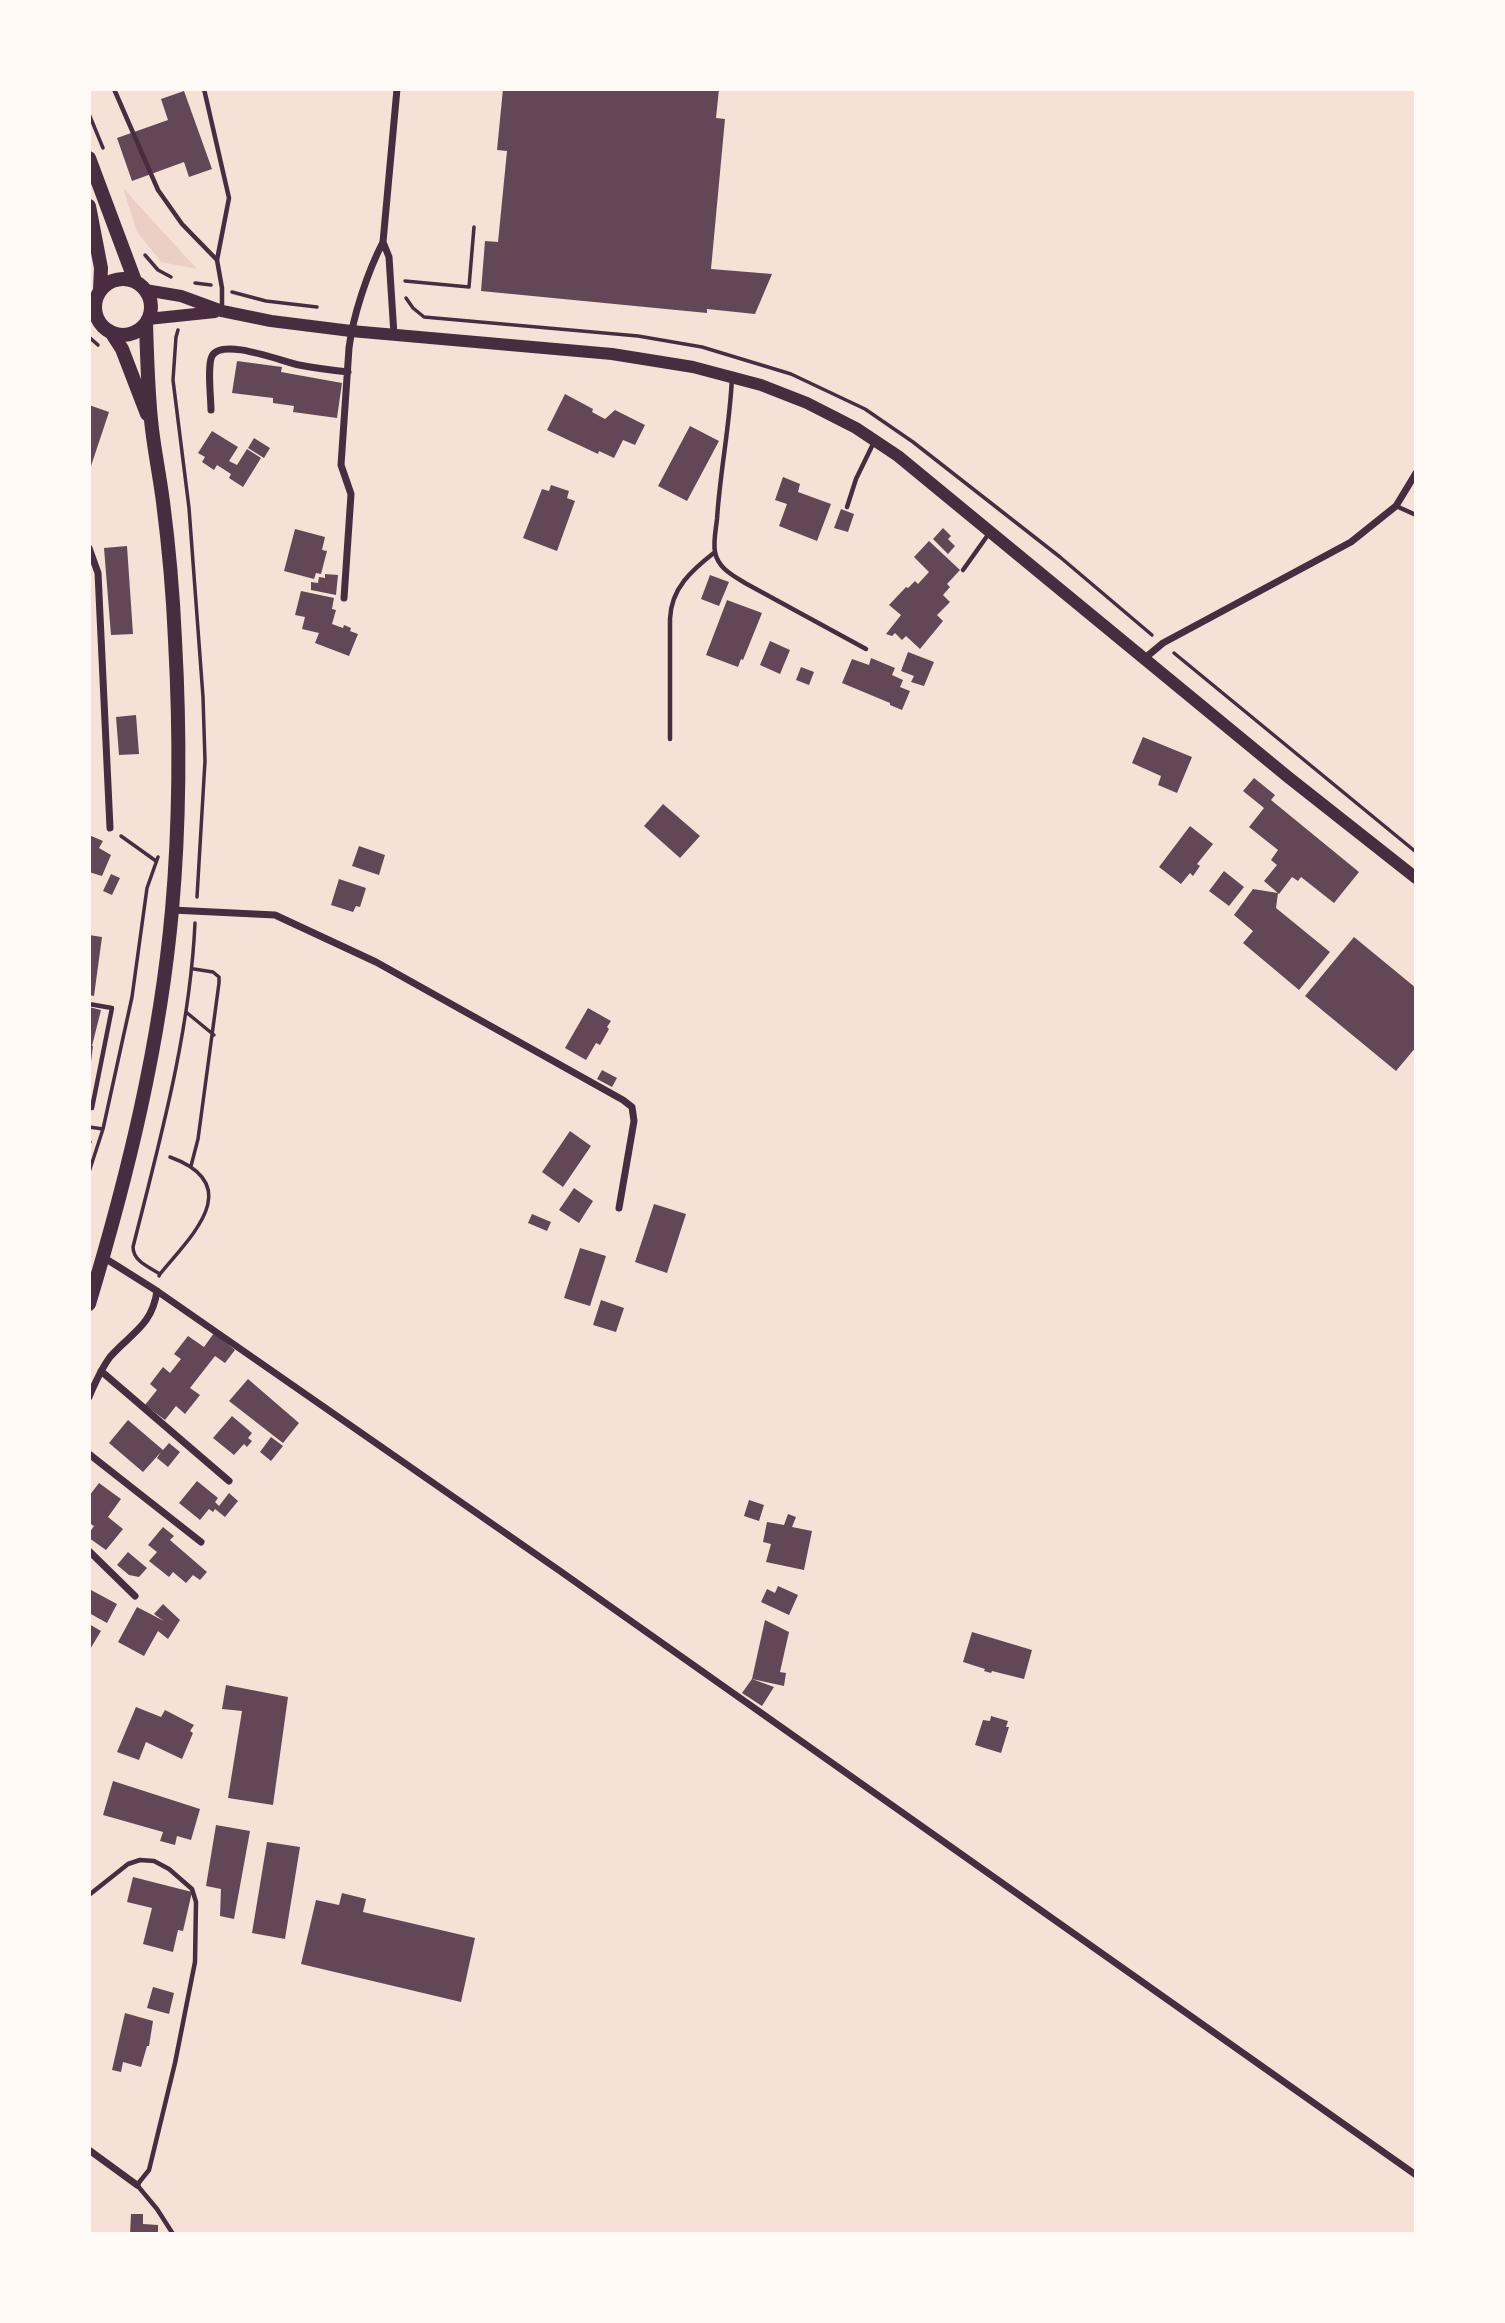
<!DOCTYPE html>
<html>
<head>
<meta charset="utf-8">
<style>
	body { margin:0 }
	#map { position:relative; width:1505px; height:2323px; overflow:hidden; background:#f7e1d7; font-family:"Nunito Sans",sans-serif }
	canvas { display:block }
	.frame { position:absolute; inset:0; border:91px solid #fffaf5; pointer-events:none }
</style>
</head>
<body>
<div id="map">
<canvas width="1505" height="2323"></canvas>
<div class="frame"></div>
</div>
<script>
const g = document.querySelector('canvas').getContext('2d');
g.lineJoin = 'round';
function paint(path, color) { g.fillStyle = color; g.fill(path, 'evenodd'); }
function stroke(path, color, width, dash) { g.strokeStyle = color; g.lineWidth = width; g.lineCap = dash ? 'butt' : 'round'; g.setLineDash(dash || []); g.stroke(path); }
paint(new Path2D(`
	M123,188L197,269L161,262L137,232Z`), '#ebcfc5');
paint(new Path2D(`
	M503,89H719L716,118L725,119L711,269L772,274L755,314L707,309V313L481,291L485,241L498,242L507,151L497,150Z
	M184,91L212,169L189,177L184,162L132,181L117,138L168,120L161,99Z
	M237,361L282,367L281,372L342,383L337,418L293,412L294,406L273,403V398L232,393Z
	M565,394L593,409L592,412L605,419L615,410L645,425L635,445L623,440L614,458L599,451L598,454L547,430Z
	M89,405L109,412L90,469H89Z
	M690,426L719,441L687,501L658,486Z
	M212,431L238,447L229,461L237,465L247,449L261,458L243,487L229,478L231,474L217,465L214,470L202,462L205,457L198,453Z
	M254,438L270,448L264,458L248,448Z
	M783,477L800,484L798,492L831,504L817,541L779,526L787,504L775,500Z
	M551,485L569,491L567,498L575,501L557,551L523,538L542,489L549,491Z
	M841,509L854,514L848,532L834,528Z
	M943,528L951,536L948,539L955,546L948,554L933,539Z
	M295,529L325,537L322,550L327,551L321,574L316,573L314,579L284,571Z
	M929,541L960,570L947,584L950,587L943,595L950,602L937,615L943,621L920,649L906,636L902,640L895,633L892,636L886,634L901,615L889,605L906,587L908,588L915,581L918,584L929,572L914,557Z
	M127,546L133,634L111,635L104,548Z
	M325,574L338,575L336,595L311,590V582L318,583L319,577L325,578Z
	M710,575L729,582L719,606L701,599Z
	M301,591L334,598L332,609L336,610L332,624L343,628L344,625L351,628L350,631L358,634L349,656L315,643L319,633L302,629L305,617L295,615Z
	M727,600L762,613L743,660L741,659L738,667L706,655Z
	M770,641L790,650L780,674L760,665Z
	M908,652L934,662L924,686L911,682L914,676L901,671Z
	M871,658L895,668L892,675L903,680L900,687L910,691L902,710L890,705V703L842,683L852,659L869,665Z
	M801,667L814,672L809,685L796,680Z
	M136,715L139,754L119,755L116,717Z
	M1143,737L1192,757L1177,793L1158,785L1161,776L1132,763Z
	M1254,778L1275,795L1271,800L1359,872L1334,903L1301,877L1298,881L1292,877L1279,894L1264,881L1277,865L1271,860L1278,850L1249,827L1264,808L1243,791Z
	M663,804L700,836L680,858L644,826Z
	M1190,826L1213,844L1197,864L1200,866L1193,876L1190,873L1181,884L1159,867Z
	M89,835L103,841L99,848L111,855L102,876L89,872Z
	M359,846L385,855L379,875L352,866Z
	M1224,871L1244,887L1229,906L1209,891Z
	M111,874L120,878L112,895L103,891Z
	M339,879L366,888L360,907L356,906L353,912L331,905Z
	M1253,889L1278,893L1276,908L1330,952L1299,990L1243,943L1253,931L1234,915Z
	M89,935L102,937L94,996L89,995Z
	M1354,937L1416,988V1047L1396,1071L1305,996Z
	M89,1007L101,1010L92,1046H93L91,1062Z
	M588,1008L611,1021L607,1027L609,1029L600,1045L596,1043L586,1060L565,1048Z
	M602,1070L617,1078L612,1087L597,1079Z
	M570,1131L591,1146L563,1187L542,1172Z
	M574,1188L593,1201L579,1223L559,1210Z
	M654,1204L686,1214L667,1273L635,1262Z
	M532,1214L551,1222L547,1231L528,1223Z
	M580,1248L606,1256L590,1306L564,1298Z
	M601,1300L624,1308L616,1332L593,1325Z
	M214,1333L235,1350L225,1363L215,1356L190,1388L200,1395L185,1414L176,1406L165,1420L145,1405L157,1390L150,1384L163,1367L170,1373L181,1359L174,1354L188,1336L204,1347Z
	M248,1379L299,1423L283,1443L229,1401Z
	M232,1416L252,1433L248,1438L252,1441L247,1447L244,1444L234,1455L213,1438Z
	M128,1420L163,1450L169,1443L180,1452L168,1467L157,1458L161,1452L143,1472L109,1443Z
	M271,1437L283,1446L271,1461L260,1452Z
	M197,1481L218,1498L215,1502L219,1506L229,1493L238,1501L225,1517L215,1509L213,1512L209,1509L200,1520L179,1503Z
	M99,1483L121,1499L108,1517L123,1529L106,1550L89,1538V1533L94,1526L89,1523V1496Z
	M749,1500L764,1505L759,1521L744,1516Z
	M788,1514L796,1517L792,1527L812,1531L804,1570L766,1562L771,1544L763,1542L767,1522L784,1525Z
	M163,1527L174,1536L170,1540L207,1572L200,1580L193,1575L186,1583L173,1572L169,1577L149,1561L157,1552L148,1545Z
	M128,1552L147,1568L139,1577L129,1575L117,1565Z
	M778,1586L798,1595L789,1615L761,1602L767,1589L775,1593Z
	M91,1590L117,1604L107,1623L89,1613Z
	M163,1604L180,1620L168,1639L158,1631L144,1656L118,1642L137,1607L164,1621L154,1614Z
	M765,1620L789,1632L780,1672L786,1673L784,1686L752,1679Z
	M89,1624L101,1631L89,1651Z
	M972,1632L1032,1650L1024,1679L992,1671L991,1673L984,1671L985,1669L963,1662Z
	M752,1679L774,1687L762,1706L742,1693Z
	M226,1685L288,1697L273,1805L228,1798L242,1711L222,1709Z
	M136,1707L161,1717L165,1710L194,1725L190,1731L193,1733L182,1759L146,1742L139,1760L117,1752Z
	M991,1716L1008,1721L1006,1727H1009L1001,1753L975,1745L983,1720L990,1721Z
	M113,1781L200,1809L191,1840L177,1836L175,1845L160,1841L163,1832L103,1815Z
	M216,1825L250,1831L234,1919L220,1916L221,1889L206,1886Z
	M267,1842L300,1847L285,1939L252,1933Z
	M133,1877L192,1892L183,1931L178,1930L173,1952L143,1944L152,1908L127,1902Z
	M342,1893L366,1899L363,1912L475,1938L461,2002L301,1964L316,1900L339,1905Z
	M153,1987L174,1993L169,2014L147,2008Z
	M125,2013L153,2021L149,2046H147L141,2067L123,2062L121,2072L112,2070Z
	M131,2214H143V2224L158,2225V2234H130Z`), '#644757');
stroke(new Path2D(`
	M89,114L103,148
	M145,255L158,270L171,277
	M405,281L469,287L474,227
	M195,283L211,285
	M232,292L266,301L317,307
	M406,298L413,308L424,317L638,336L702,347L791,374L865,409L913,442L1060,557L1152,635
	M178,330L176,337L173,380L189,508L203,697L205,761L197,897
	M89,337L98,345
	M1174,653L1416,852
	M121,836L156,861
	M186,1012L214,1035
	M89,1127L103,1129
	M89,1142H90
	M191,1166L198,1139L219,983V977L213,972L194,969
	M89,1172L103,1129L132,997L147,888L158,857
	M160,1274C191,1236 247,1185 170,1157
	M159,1276L160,1274C149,1267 133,1261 133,1247C160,1140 190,1032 195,923`), '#4a2c40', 3.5);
stroke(new Path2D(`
	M114,89L158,190L182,224L217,260
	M204,89L229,198L217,260L222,288V310
	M732,377C730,425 720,471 717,519C716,529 713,542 715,552C718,568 732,575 745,583L866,649
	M1396,506L1416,515
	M847,507L856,479L873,444
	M963,570L990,532
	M670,739V619C671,588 692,570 715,552
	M89,1004L112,1008L92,1108
	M89,1895L128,1864L140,1860L154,1861L169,1869L192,1889L196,1902L195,1962L175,2063L149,2170L137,2185L157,2209L173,2234`), '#4a2c40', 4.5);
stroke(new Path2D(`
	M383,242L389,257L394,335
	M211,410C211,398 207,366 212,356C222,337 283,362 299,365C315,368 331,370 348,372
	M89,548L98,573L110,828
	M344,598L351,494L341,465L349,348C353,315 368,271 383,242L397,89
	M1145,658L1163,643L1351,542L1396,506L1416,473
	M172,910L275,915L376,962L623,1100L632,1107L634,1121L619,1208
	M103,1257L157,1291L560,1571L1416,2175
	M101,1371L229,1481
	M89,1397C95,1383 101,1369 110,1357C131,1333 152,1326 157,1291
	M89,1454L201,1542
	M89,1551L135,1596
	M89,2150L137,2185`), '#4a2c40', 7);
stroke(new Path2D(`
	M145,290L181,296L222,311L271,321L351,331L612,354L693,367L761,385L807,403L856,428L898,456L1288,777L1416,878
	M148,319L215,312`), '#4a2c40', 12);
stroke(new Path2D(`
	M89,158L135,281
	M89,206L101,268L100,290
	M95 307a28 28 0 1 1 56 0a28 28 0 1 1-56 0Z
	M111,332L122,349L147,414
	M89,1304C128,1175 160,1044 172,910C180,820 180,730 175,640C173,594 169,548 163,502C160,478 155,454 152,429C148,396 147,357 146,323`), '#4a2c40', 14);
</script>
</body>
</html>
